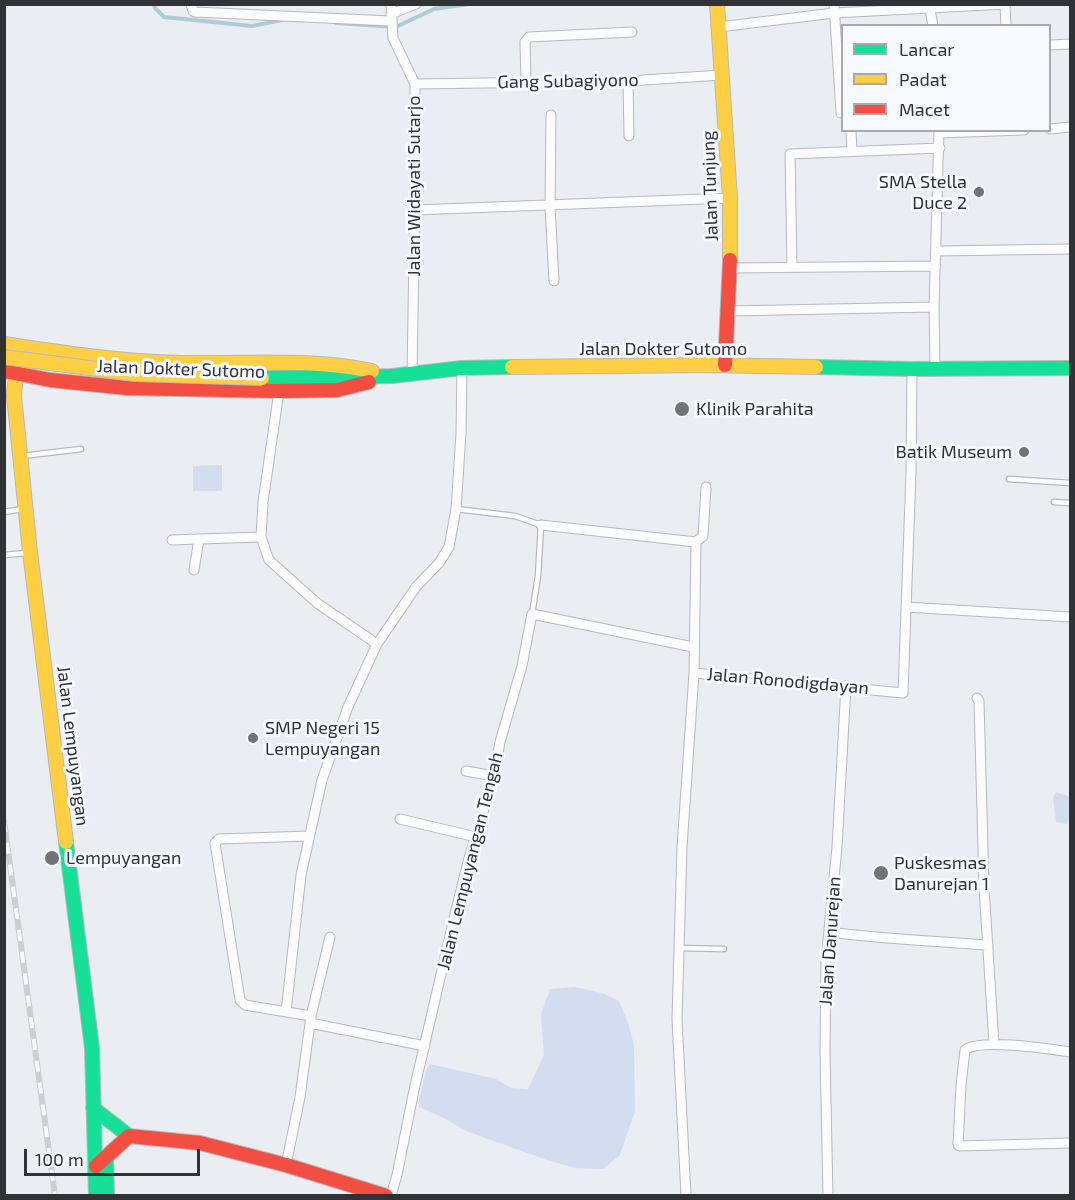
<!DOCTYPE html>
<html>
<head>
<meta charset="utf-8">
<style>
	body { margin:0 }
	#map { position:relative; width:1075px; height:1200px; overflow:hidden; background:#eaedf2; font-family:"Exo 2",sans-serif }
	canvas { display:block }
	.frame { position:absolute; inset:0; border:6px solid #303236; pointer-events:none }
	.legend { position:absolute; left:841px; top:24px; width:210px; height:108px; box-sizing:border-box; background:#f6f9ff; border:2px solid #a7a9af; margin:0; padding:8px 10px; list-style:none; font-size:18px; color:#303236 }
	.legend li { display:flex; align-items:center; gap:12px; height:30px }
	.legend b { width:30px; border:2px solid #a7a9af }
	.scale { position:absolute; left:24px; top:1149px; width:176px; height:27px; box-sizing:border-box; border:3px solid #303236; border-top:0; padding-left:8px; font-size:18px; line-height:21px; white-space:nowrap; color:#303236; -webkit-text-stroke:4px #f6f9ff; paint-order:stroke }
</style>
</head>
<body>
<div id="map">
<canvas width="1075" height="1200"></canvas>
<div class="frame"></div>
<ul class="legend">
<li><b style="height:8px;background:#16e098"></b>Lancar</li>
<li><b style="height:8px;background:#ffcf43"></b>Padat</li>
<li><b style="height:8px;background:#f24e42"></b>Macet</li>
</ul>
<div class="scale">100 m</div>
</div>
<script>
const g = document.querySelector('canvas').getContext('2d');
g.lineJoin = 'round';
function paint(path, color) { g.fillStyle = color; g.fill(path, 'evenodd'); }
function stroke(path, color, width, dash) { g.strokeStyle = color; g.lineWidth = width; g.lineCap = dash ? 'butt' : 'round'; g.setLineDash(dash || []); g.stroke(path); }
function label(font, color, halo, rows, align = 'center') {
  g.font = font + ' "Exo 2",sans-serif'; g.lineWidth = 6; g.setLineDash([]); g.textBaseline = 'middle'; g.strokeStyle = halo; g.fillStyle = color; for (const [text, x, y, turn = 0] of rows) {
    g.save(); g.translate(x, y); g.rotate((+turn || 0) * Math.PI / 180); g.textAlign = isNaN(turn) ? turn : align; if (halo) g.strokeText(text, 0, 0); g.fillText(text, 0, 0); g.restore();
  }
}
paint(new Path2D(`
	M222,465V491H193V466Z
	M1056,792L1070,797V815L1067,824L1056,822L1053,797Z
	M575,987L605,994L619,1001L628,1023L634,1045L635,1111L620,1155L603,1169L575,1168L547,1160L466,1131L446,1119L419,1107L418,1103L426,1071L430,1064L496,1079L511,1088L528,1089L544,1055L541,1014L550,989Z`), '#d3ddef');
stroke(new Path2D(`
	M154,4L155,8L164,17L252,26L287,19
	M336,23L396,27L434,9L469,4`), '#aeccd5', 4);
const lane = new Path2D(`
	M22,456L81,449
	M1009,479L1070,483
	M1054,502L1070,503
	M456,509L515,516L541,525L538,576L532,614
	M4,512L23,509
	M4,555L27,553
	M679,948L724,949`);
const street = new Path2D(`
	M191,4L193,11L195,12L391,21
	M391,4L393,38L415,84V193L412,374
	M834,4L841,113H842
	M929,4L933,26
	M1005,4L1006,26
	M391,14L416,4
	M719,27L834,13L1006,4
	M1050,45L1070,44
	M526,81L525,42L529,37L632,32
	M628,81L629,136
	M415,84L628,81L722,75
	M551,115L550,206L554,281
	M1050,129L1070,127
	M851,130L852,151
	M939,133L1024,130
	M415,210L730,198
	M937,251L1070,249
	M792,267L790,154L940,148
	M730,268L936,266
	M727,311L934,307
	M935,368L934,307L939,130
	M279,391L263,502L261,537L269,560L317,603L377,644
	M541,525L696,542
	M172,540L199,539
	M194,570L199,539L261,537
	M906,607L1070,617
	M694,673L696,542L703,536L706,487
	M977,698L979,701L984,887L994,1044
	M466,771L494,776
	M400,819L476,837
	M829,932C882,939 935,941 988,945
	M286,1012L301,875L322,780L348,707L377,644L416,587L439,563L449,547L456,509L461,433L462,368
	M311,1016L330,937
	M310,1023L425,1046
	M1070,1052C1049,1049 981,1038 965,1050L961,1085L958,1145L960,1146L1070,1143
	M286,1165L300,1097L311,1016L245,1005L240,1000L215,843L219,839L309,836
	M391,1196L397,1175L414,1090L456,910L469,858L494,776L500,742L522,666L532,614L693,647
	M686,1196L677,1019L682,847L694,673L903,693L911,472L912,369
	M828,1196L825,1051L826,961L837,847L846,686`);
const fast = new Path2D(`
	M816,367L912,369L1070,368
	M262,378L392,376L462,368L512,367
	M66,842L92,1048L96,1196
	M93,1108L129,1136
	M106,1157L107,1196`);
const slow = new Path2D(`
	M717,4L730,198V260
	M4,344C63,353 122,362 181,363C245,364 308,358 372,371
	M45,350L16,374L14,396L30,552L66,842
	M512,367L708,365L816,367`);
const jam = new Path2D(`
	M725,365L730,260
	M4,371L50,380L127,388L279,391L337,390L369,382
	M96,1166L129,1136L200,1143L286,1165L386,1196`);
stroke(lane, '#b7b9bd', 7);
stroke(street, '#b7b9bd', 11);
stroke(fast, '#b7b9bd', 16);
stroke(slow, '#b7b9bd', 16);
stroke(jam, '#b7b9bd', 16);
stroke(lane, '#fcfcfd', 4.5);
stroke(street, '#fcfcfd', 9);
stroke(fast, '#16e098', 14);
stroke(slow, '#ffcf43', 14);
stroke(jam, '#f24e42', 14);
const rail = new Path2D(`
	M4,821L55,1196`);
stroke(rail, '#cdced0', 6);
stroke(rail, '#f6f9ff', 4, [11]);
const slowBridge = new Path2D(`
	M4,357L136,374L262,378`);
stroke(slowBridge, '#b7b9bd', 16, []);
stroke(slowBridge, '#ffcf43', 14);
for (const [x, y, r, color] of [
	[979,192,6,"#717378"],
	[682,409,8,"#717378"],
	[1024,452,6,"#717378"],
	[253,738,6,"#717378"],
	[52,858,8,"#717378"],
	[881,873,8,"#717378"]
]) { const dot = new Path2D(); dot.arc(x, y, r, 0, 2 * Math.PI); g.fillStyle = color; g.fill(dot); stroke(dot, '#f6f9ff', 2); }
label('18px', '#303236', '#f6f9ff', [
	["Gang Subagiyono",568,81,-1],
	["Jalan Widayati Sutarjo",414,186,-90],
	["Jalan Tunjung",710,186,-92],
	["Jalan Dokter Sutomo",663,349],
	["Jalan Dokter Sutomo",181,369,2],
	["Jalan Ronodigdayan",788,681,5],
	["Jalan Lempuyangan",73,746,83],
	["Jalan Lempuyangan Tengah",470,861,-76],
	["Jalan Danurejan",830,941,-86]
]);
label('18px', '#303236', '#f6f9ff', [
	["SMA Stella",967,182,"right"],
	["Duce 2",967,203,"right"],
	["Klinik Parahita",696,409],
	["Batik Museum",1012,452,"right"],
	["SMP Negeri 15",265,728],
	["Lempuyangan",265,749],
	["Lempuyangan",66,858],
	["Puskesmas",894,863],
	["Danurejan 1",894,884]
], 'left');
</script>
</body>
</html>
